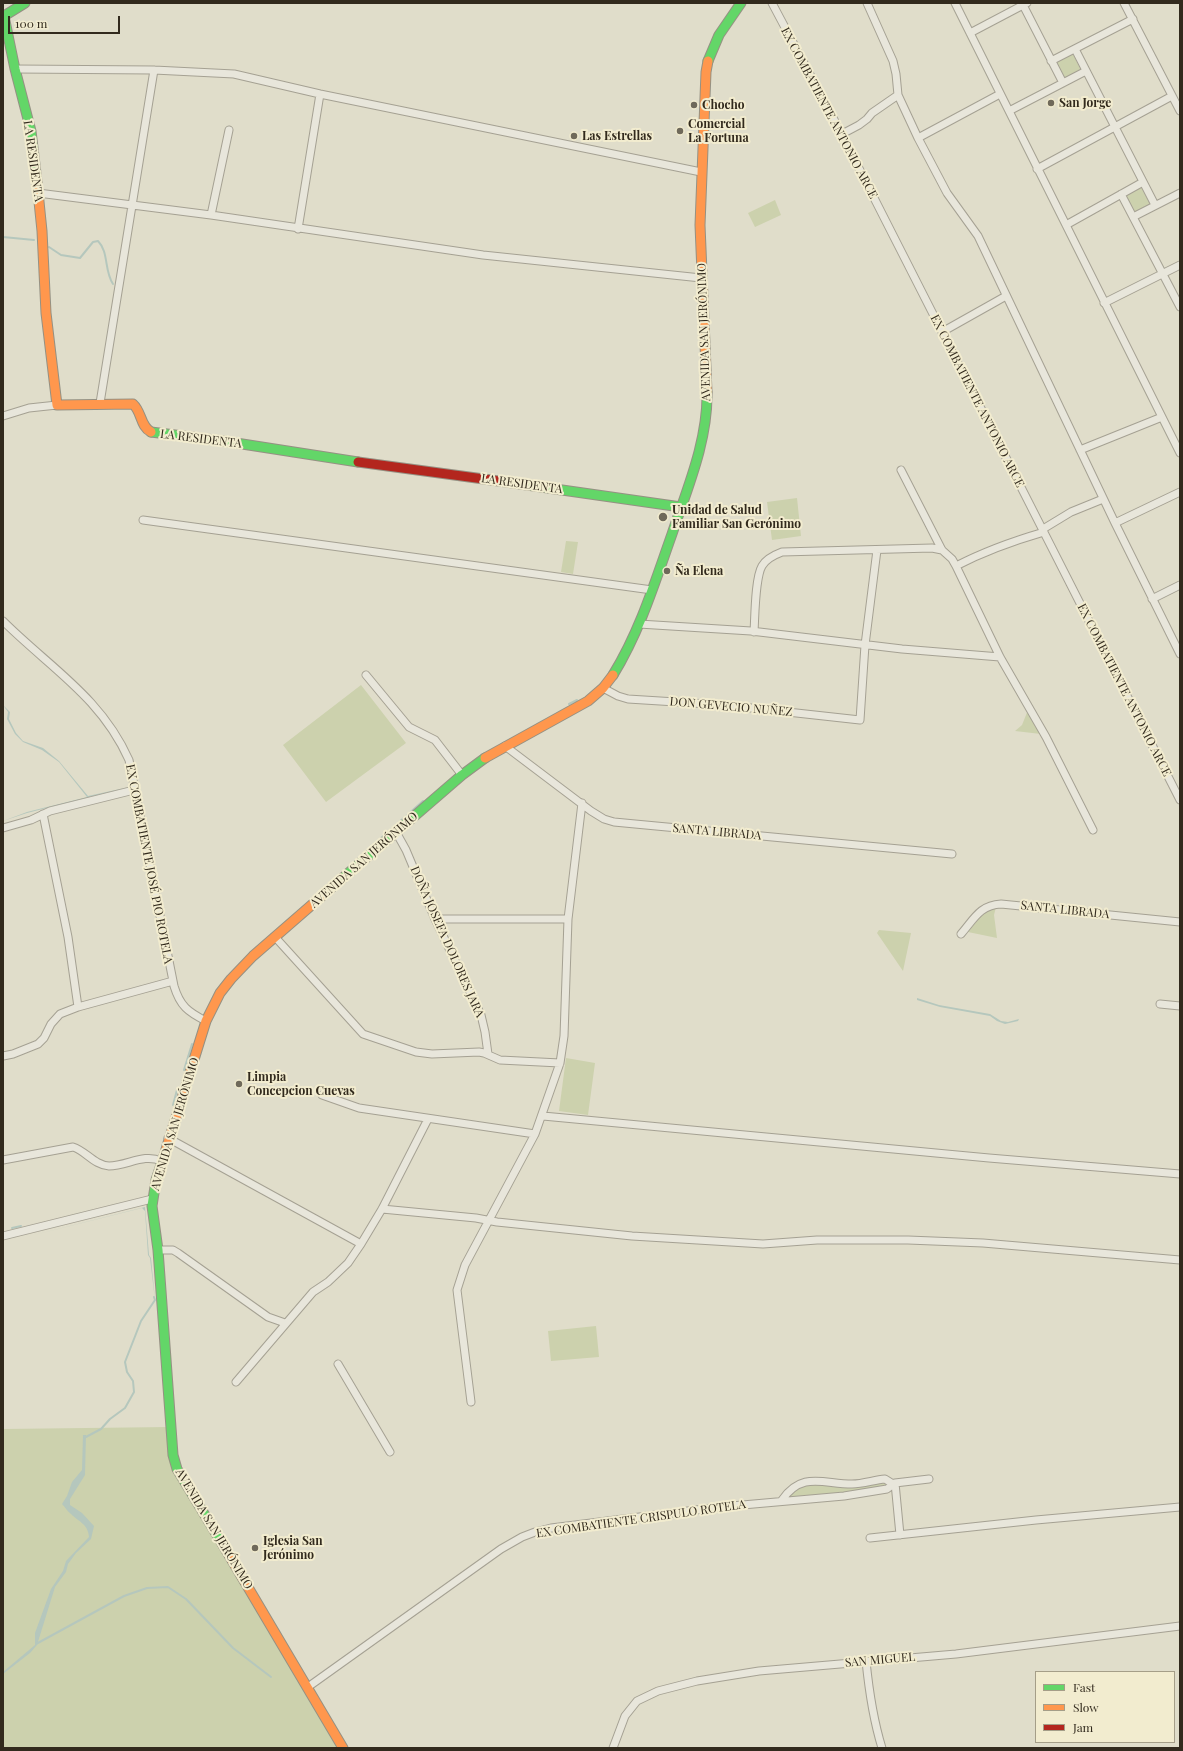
<!DOCTYPE html>
<html>
<head>
<meta charset="utf-8">
<style>
	body { margin:0 }
	#map { position:relative; width:1183px; height:1751px; overflow:hidden; background:#e0ddca; font-family:"Playfair Display",serif }
	canvas { display:block }
	.frame { position:absolute; inset:0; border:4px solid #322a1d; pointer-events:none }
	.legend { position:absolute; left:1035px; top:1671px; width:140px; height:72px; box-sizing:border-box; background:#f2eccf; border:1px solid #a59e88; margin:0; padding:5px 7px; list-style:none; font-size:12px; color:#322a1d }
	.legend li { display:flex; align-items:center; gap:8px; height:20px }
	.legend b { width:20px; border:1px solid #a59e88 }
	.scale { position:absolute; left:8px; top:16px; width:112px; height:18px; box-sizing:border-box; border:2px solid #322a1d; border-top:0; padding-left:5px; font-size:12px; line-height:14px; white-space:nowrap; color:#322a1d; -webkit-text-stroke:3px #f2eccf; paint-order:stroke }
</style>
</head>
<body>
<div id="map">
<canvas width="1183" height="1751"></canvas>
<div class="frame"></div>
<ul class="legend">
<li><b style="height:5px;background:#63d668"></b>Fast</li>
<li><b style="height:5px;background:#ff974d"></b>Slow</li>
<li><b style="height:5px;background:#b3261e"></b>Jam</li>
</ul>
<div class="scale">100 m</div>
</div>
<script>
const g = document.querySelector('canvas').getContext('2d');
g.lineJoin = 'round';
function paint(path, color) { g.fillStyle = color; g.fill(path, 'evenodd'); }
function stroke(path, color, width, dash) { g.strokeStyle = color; g.lineWidth = width; g.lineCap = dash ? 'butt' : 'round'; g.setLineDash(dash || []); g.stroke(path); }
function label(font, color, halo, rows, align = 'center') {
  g.font = font + ' "Playfair Display",serif'; g.lineWidth = 4; g.setLineDash([]); g.textBaseline = 'middle'; g.strokeStyle = halo; g.fillStyle = color; for (const [text, x, y, turn = 0] of rows) {
    g.save(); g.translate(x, y); g.rotate((+turn || 0) * Math.PI / 180); g.textAlign = isNaN(turn) ? turn : align; if (halo) g.strokeText(text, 0, 0); g.fillText(text, 0, 0); g.restore();
  }
}
paint(new Path2D(`
	M1073,54L1081,70L1064,79L1056,62Z
	M1141,187L1150,204L1135,213L1126,195Z
	M775,200L781,215L755,227L748,213Z
	M797,498L801,536L772,540L767,502Z
	M566,541L578,542L573,574L561,572Z
	M361,685L406,743L326,802L283,745Z
	M1028,710L1041,734L1015,731L1022,725Z
	M996,907L994,915L997,938L968,932L986,910Z
	M879,930L911,933L903,971L877,933Z
	M566,1058L595,1063L588,1115L559,1111Z
	M596,1326L599,1357L551,1361L548,1331Z
	M169,1427L170,1457L339,1748H3V1429Z
	M884,1482L888,1484L886,1486L849,1493L787,1499L790,1494L798,1489L812,1483Z`), '#ccd1ad');
paint(new Path2D(`
	M3,705L10,712L9,719L16,733L23,741L43,748L59,761L88,796L129,787L27,813L3,821L27,812L87,797L59,762L42,750L23,742L15,734L7,719L8,712Z
	M917,998L939,1005L990,1014L1001,1021L1008,1022L1019,1019L1018,1021L1005,1024L997,1021L990,1016L940,1007L917,1000Z
	M145,1207L149,1255L151,1258L155,1300L150,1258L148,1255L145,1211L142,1208L30,1236Z
	M83,1435H86L85,1475L70,1499V1505L82,1513L94,1526L91,1539L76,1553L68,1564L66,1572L55,1587L37,1645L30,1653L3,1674V1672L35,1645V1633L51,1589L63,1571L66,1561L89,1537C88,1524 79,1522 71,1514C68,1512 65,1507 62,1504L67,1496L72,1482L82,1470Z`), '#b5c7bd');
stroke(new Path2D(`
	M3,237L34,240
	M49,247L61,255L80,258L93,242L98,241C109,252 104,271 113,284
	M569,704L577,700
	M381,838L423,801
	M184,1070L192,1044
	M173,1105L177,1090
	M12,1228L21,1226
	M84,1438L101,1429L110,1419L125,1408L134,1392L133,1381L127,1372L125,1362L141,1321L155,1300L154,1297
	M36,1644L124,1596L147,1588L168,1587L186,1599L233,1648L271,1677`), '#b5c7bd', 2);
const street = new Path2D(`
	M772,3L839,129L1180,800
	M867,3L893,61L896,74L898,95L918,138L947,193L978,236L1115,523L1180,654
	M955,3L1180,453
	M1022,3L1063,83
	M1124,3L1180,111
	M970,33L1027,3
	M1075,49L1155,205
	M1051,61L1133,19
	M15,69L154,70L234,74L320,94L701,172
	M1009,111L1086,71
	M842,134L859,125L867,119L872,113L898,95
	M918,138L1000,94
	M1037,169L1172,96
	M38,193L211,215L483,255L701,278
	M1121,194L1180,307
	M211,215L229,130
	M1133,217L1180,193
	M1066,225L1143,182
	M298,229L320,94
	M1104,303L1180,265
	M942,332L1006,296
	M100,403L154,70
	M3,416L29,408L57,405
	M1080,450L1162,417
	M901,470L942,550L952,559L956,566L1000,657L1046,737L1093,830
	M143,520L652,590
	M1115,523L1180,492
	M1043,529L1071,512L1103,499
	M956,566C985,551 1013,541 1044,532
	M1152,599L1180,585
	M3,621C49,667 101,697 129,760L174,986C180,1006 188,1012 206,1021
	M639,624L751,631L902,649L1000,657
	M754,632C755,616 755,578 762,566C766,559 774,555 782,552L932,548L942,550
	M366,675L409,727L435,740L462,775
	M603,688L618,696L628,699L724,705L860,720L865,645L877,550
	M505,746L591,811L604,819L614,822L952,854
	M43,814L68,937L78,1007
	M3,828L31,820L50,811L134,790
	M396,832L406,850L435,919L481,1015L485,1032L488,1054
	M435,919H568
	M961,934C974,919 980,905 1001,904L1180,922
	M275,937L363,1034L416,1052L432,1054L479,1052L484,1053L500,1060L560,1063
	M1160,1004L1180,1006
	M3,1056L13,1054L38,1044L44,1038L51,1024L60,1014L78,1007L173,981
	M322,1095L359,1108L535,1134
	M543,1116L989,1158L1180,1174
	M168,1138L361,1244
	M3,1160L73,1147C86,1151 94,1165 109,1166C127,1166 144,1153 161,1161
	M382,1209L476,1218L497,1222L632,1236L763,1244L817,1240H908L983,1243L1180,1260
	M3,1236L152,1199
	M158,1250H173L178,1253L268,1317L285,1323
	M338,1364L390,1452
	M236,1382L313,1292L328,1282L348,1263L361,1244L382,1209L428,1119
	M471,1402L457,1290L465,1265L535,1134L560,1063L564,1036L568,919L582,803
	M895,1483L900,1535
	M782,1500C802,1471 823,1484 852,1484C863,1484 874,1480 885,1479L893,1484
	M870,1538L1036,1520L1180,1507
	M866,1661C869,1691 873,1719 882,1748
	M308,1687L501,1549L522,1537L535,1532L551,1528L720,1507L844,1496L887,1489L895,1483L929,1479
	M613,1748L625,1716L637,1701L658,1691L697,1681L759,1671L956,1654L1180,1626`);
const fast = new Path2D(`
	M25,3L4,16L15,69L31,131L37,182
	M708,61L719,35L741,3
	M151,432L223,441L358,462
	M506,482L681,507
	M613,675C640,631 655,582 672,534C687,489 708,441 707,392
	M330,889L462,775L485,758
	M164,1156L156,1180L152,1206L158,1250L173,1455L177,1469L223,1545`);
const slow = new Path2D(`
	M37,182L42,231L46,313L57,405L133,404C142,412 140,426 151,432
	M707,392L700,225L706,72L708,61
	M485,758L588,701L603,688L613,675
	M164,1156L206,1021L220,993L231,979L253,956L330,889
	M223,1545L343,1748`);
const jam = new Path2D(`
	M358,462L506,482`);
stroke(street, '#a5a193', 9);
stroke(fast, '#959183', 11);
stroke(slow, '#959183', 11);
stroke(jam, '#959183', 11);
stroke(street, '#e8e6db', 7);
stroke(fast, '#63d668', 9);
stroke(slow, '#ff974d', 9);
stroke(jam, '#b3261e', 9);
for (const [x, y, r, color] of [
	[1051,103,4,"#6f695a"],
	[694,105,4,"#6f695a"],
	[680,131,4,"#6f695a"],
	[574,136,4,"#6f695a"],
	[663,517,5,"#6f695a"],
	[667,571,4,"#6f695a"],
	[239,1084,4,"#6f695a"],
	[255,1548,4,"#6f695a"]
]) { const dot = new Path2D(); dot.arc(x, y, r, 0, 2 * Math.PI); g.fillStyle = color; g.fill(dot); stroke(dot, '#f2eccf', 1.5); }
label('bold 12px', '#322a1d', '#f2eccf', [
	["San Jorge",1059,103],
	["Chocho",702,105],
	["Comercial",688,124],
	["La Fortuna",688,138],
	["Las Estrellas",582,136],
	["Unidad de Salud",672,510],
	["Familiar San Gerónimo",672,524],
	["Ña Elena",675,571],
	["Limpia",247,1077],
	["Concepcion Cuevas",247,1091],
	["Iglesia San",263,1541],
	["Jerónimo",263,1555]
], 'left');
label('12px', '#322a1d', '#f2eccf', [
	["EX COMBATIENTE ANTONIO ARCE",829,113,62],
	["LA RESIDENTA",33,161,82],
	["AVENIDA SAN JERÓNIMO",704,332,-92],
	["EX COMBATIENTE ANTONIO ARCE",977,401,63],
	["LA RESIDENTA",201,439,7],
	["LA RESIDENTA",522,484,8],
	["EX COMBATIENTE ANTONIO ARCE",1124,690,63],
	["DON GEVECIO NUÑEZ",731,707,5],
	["SANTA LIBRADA",717,832,5],
	["AVENIDA SAN JERÓNIMO",364,860,-41],
	["EX COMBATIENTE JOSÉ PIO ROTELA",149,864,79],
	["SANTA LIBRADA",1065,910,6],
	["DOÑA JOSEFA DOLORES JARA",447,942,66],
	["AVENIDA SAN JERÓNIMO",175,1124,-73],
	["EX COMBATIENTE CRISPULO ROTELA",641,1519,-8],
	["AVENIDA SAN JERÓNIMO",214,1529,59],
	["SAN MIGUEL",880,1660,-5]
]);
</script>
</body>
</html>
